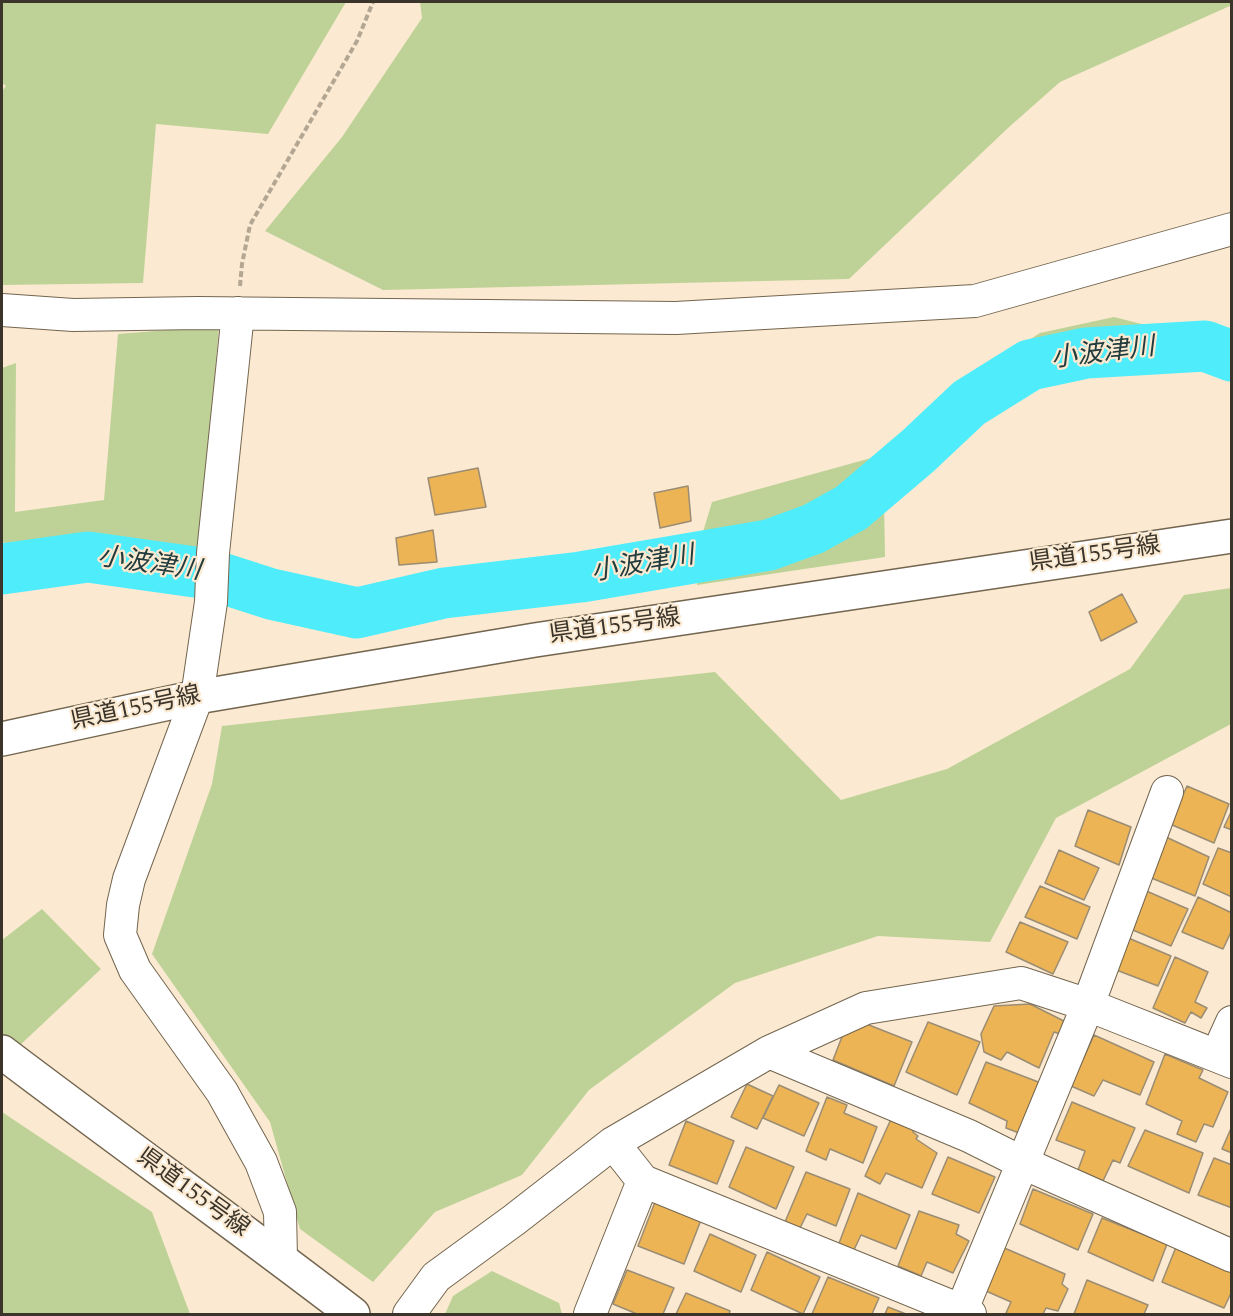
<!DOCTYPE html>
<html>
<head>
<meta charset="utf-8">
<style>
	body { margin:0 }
	#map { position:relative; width:1233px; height:1316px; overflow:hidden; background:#fbead1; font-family:Spectral,serif }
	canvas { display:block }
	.frame { position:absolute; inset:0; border:3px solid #3a342a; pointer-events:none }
</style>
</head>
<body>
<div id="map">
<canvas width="1233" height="1316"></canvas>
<div class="frame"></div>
</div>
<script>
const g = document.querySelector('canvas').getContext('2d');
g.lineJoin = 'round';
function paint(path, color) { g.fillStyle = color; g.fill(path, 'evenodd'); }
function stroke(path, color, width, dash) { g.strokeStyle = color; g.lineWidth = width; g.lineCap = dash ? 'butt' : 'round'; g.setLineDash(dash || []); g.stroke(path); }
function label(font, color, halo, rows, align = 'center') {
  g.font = font + ' Spectral,"Noto Sans JP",serif'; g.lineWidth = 4.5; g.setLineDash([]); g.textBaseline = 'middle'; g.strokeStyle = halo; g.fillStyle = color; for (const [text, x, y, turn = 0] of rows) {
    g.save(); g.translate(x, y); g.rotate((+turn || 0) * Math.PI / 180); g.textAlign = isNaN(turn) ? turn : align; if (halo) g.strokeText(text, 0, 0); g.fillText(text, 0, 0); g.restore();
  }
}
paint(new Path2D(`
	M2,2H346L268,134L156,124L143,283L2,285V91L6,86L2,83Z
	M420,2H1231L1232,5L1060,82L1008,128L849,279L383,290L265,231L342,137L422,18Z
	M1114,317L1189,336L1181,372L1083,369L1024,383L884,502L885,557L697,585L700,542L712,502L882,455L966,380L1040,333Z
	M219,326L199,556L93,544L18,555L2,541V368L16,363L15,512L104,500L118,334Z
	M1231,588V724L1056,818L990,942L878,936L735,983L589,1090L522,1175L435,1212L373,1282L300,1229L270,1122L152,954L212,784L222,726L715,672L841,800L947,769L1130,669L1184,595Z
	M42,909L101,969L18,1047L2,1034V940Z
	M2,1112L152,1212L190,1314H2Z
	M492,1271L559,1303L562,1314H445L453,1296Z`), '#bed297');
stroke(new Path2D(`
	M2,569L88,557L209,574L271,594L357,613L444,593L581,577L769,545L813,529L851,508L918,451L969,403L1030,365L1086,353L1205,346L1232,356`), '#4fedfb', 51);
const building = new Path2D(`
	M478,468L486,507L435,515L428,478Z
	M688,486L691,521L660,528L654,493Z
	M433,530L437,562L399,565L396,538Z
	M1122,594L1137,622L1101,641L1089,612Z
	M1187,786L1229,804L1214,843L1170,824Z
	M1088,810L1131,827L1119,865L1075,846Z
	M1232,810V830L1224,827Z
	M1166,837L1209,857L1195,896L1149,877Z
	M1218,848L1232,853V897L1203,884Z
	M1059,850L1099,868L1084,900L1045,883Z
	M1040,886L1090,907L1077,939L1025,917Z
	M1144,890L1188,909L1171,946L1128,928Z
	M1198,897L1232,913V930L1223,949L1182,932Z
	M1020,922L1068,942L1053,974L1006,952Z
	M1126,937L1171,956L1158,986L1111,968Z
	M1175,957L1208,972L1195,1002L1207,1008L1201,1018L1191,1012L1185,1023L1153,1008Z
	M1030,1004L1064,1021L1060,1034L1054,1032L1039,1068L1007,1052L1001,1060L984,1052L981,1034L994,1006Z
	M928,1022L980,1042L957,1095L906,1072Z
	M864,1023L912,1042L894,1086L833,1060L845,1029Z
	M1094,1035L1154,1062L1140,1095L1103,1080L1094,1096L1071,1086Z
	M1165,1054L1203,1070L1199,1078L1228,1092L1213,1127L1204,1124L1196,1142L1177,1134L1182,1121L1146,1104Z
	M986,1062L1041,1083L1019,1133L1006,1128L1007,1121L969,1103Z
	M747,1084L773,1096L757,1129L731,1117Z
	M779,1085L819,1103L804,1136L763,1118Z
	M827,1097L847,1105L844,1113L877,1127L863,1163L830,1149L826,1160L806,1151Z
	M1072,1102L1135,1128L1120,1163L1113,1160L1103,1181L1078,1170L1085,1151L1056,1140Z
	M892,1117L914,1128L913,1132L918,1136L916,1139L937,1153L922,1188L886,1173L880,1184L865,1176Z
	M686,1121L734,1141L717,1184L669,1165Z
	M1232,1126V1153L1222,1149Z
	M1145,1130L1203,1153L1189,1193L1128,1166Z
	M746,1147L794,1167L776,1209L729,1187Z
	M948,1157L995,1177L979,1213L932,1194Z
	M1214,1158L1232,1165V1208L1198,1195Z
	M806,1172L850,1189L836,1226L807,1214L800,1228L785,1222Z
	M1033,1189L1093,1214L1078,1250L1020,1224Z
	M858,1193L910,1215L896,1249L861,1235L853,1252L838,1246Z
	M655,1202L701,1220L684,1264L638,1246Z
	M919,1211L959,1225L956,1234L969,1241L953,1273L927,1262L921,1276L898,1266Z
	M1102,1218L1167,1244L1153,1281L1088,1252Z
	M710,1234L756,1255L741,1292L694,1271Z
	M1002,1247L1065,1274L1062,1284L1068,1289L1058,1311L1046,1308L1043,1314H1008L1006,1313L1011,1302L986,1291Z
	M1176,1247L1232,1270V1291L1224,1308L1162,1282Z
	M767,1252L820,1277L803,1314L751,1290Z
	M627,1270L674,1288L663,1314H637L613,1304Z
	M828,1277L879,1298L872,1314H812Z
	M1087,1280L1148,1305L1144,1314H1074Z
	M686,1293L730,1311L729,1314H676Z
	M888,1307L906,1314H885Z`);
paint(building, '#ecb454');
stroke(building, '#9b8c74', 1.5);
const street = new Path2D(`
	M2,310L73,315L198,313L676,318L975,301L1232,229
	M238,313L213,553L211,602L197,697L129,879L123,905L120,935L135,970L222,1092L261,1162L280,1212L281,1258
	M769,1052L969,1136L1023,1163L1232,1256
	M1217,1055L1232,1022
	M613,1143L643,1181L970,1314
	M409,1314L436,1277L514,1220L613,1143L769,1052L866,1008L1021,983L1088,1005L1232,1062
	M590,1314L643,1181
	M960,1314L1088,1005L1167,792`);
const secondary = new Path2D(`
	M2,739L197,697L535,640L1232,536
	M2,1052C118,1140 237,1225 353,1314`);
stroke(street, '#73654f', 34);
stroke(secondary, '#73654f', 36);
stroke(new Path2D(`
	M240,286L242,264L250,225L357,41L373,2`), '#b3a693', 4, [6, 3]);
stroke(street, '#fff', 32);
stroke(secondary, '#fff', 33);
label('24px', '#3a342a', '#fbead1', [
	["県道155号線",1095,556,-8],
	["県道155号線",615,628,-8],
	["県道155号線",136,710,-12],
	["県道155号線",192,1194,36]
]);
label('italic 26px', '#223c3e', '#fbead1', [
	["小波津川",1103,355,-7],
	["小波津川",149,566,8],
	["小波津川",643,566,-10]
]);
</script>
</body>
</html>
